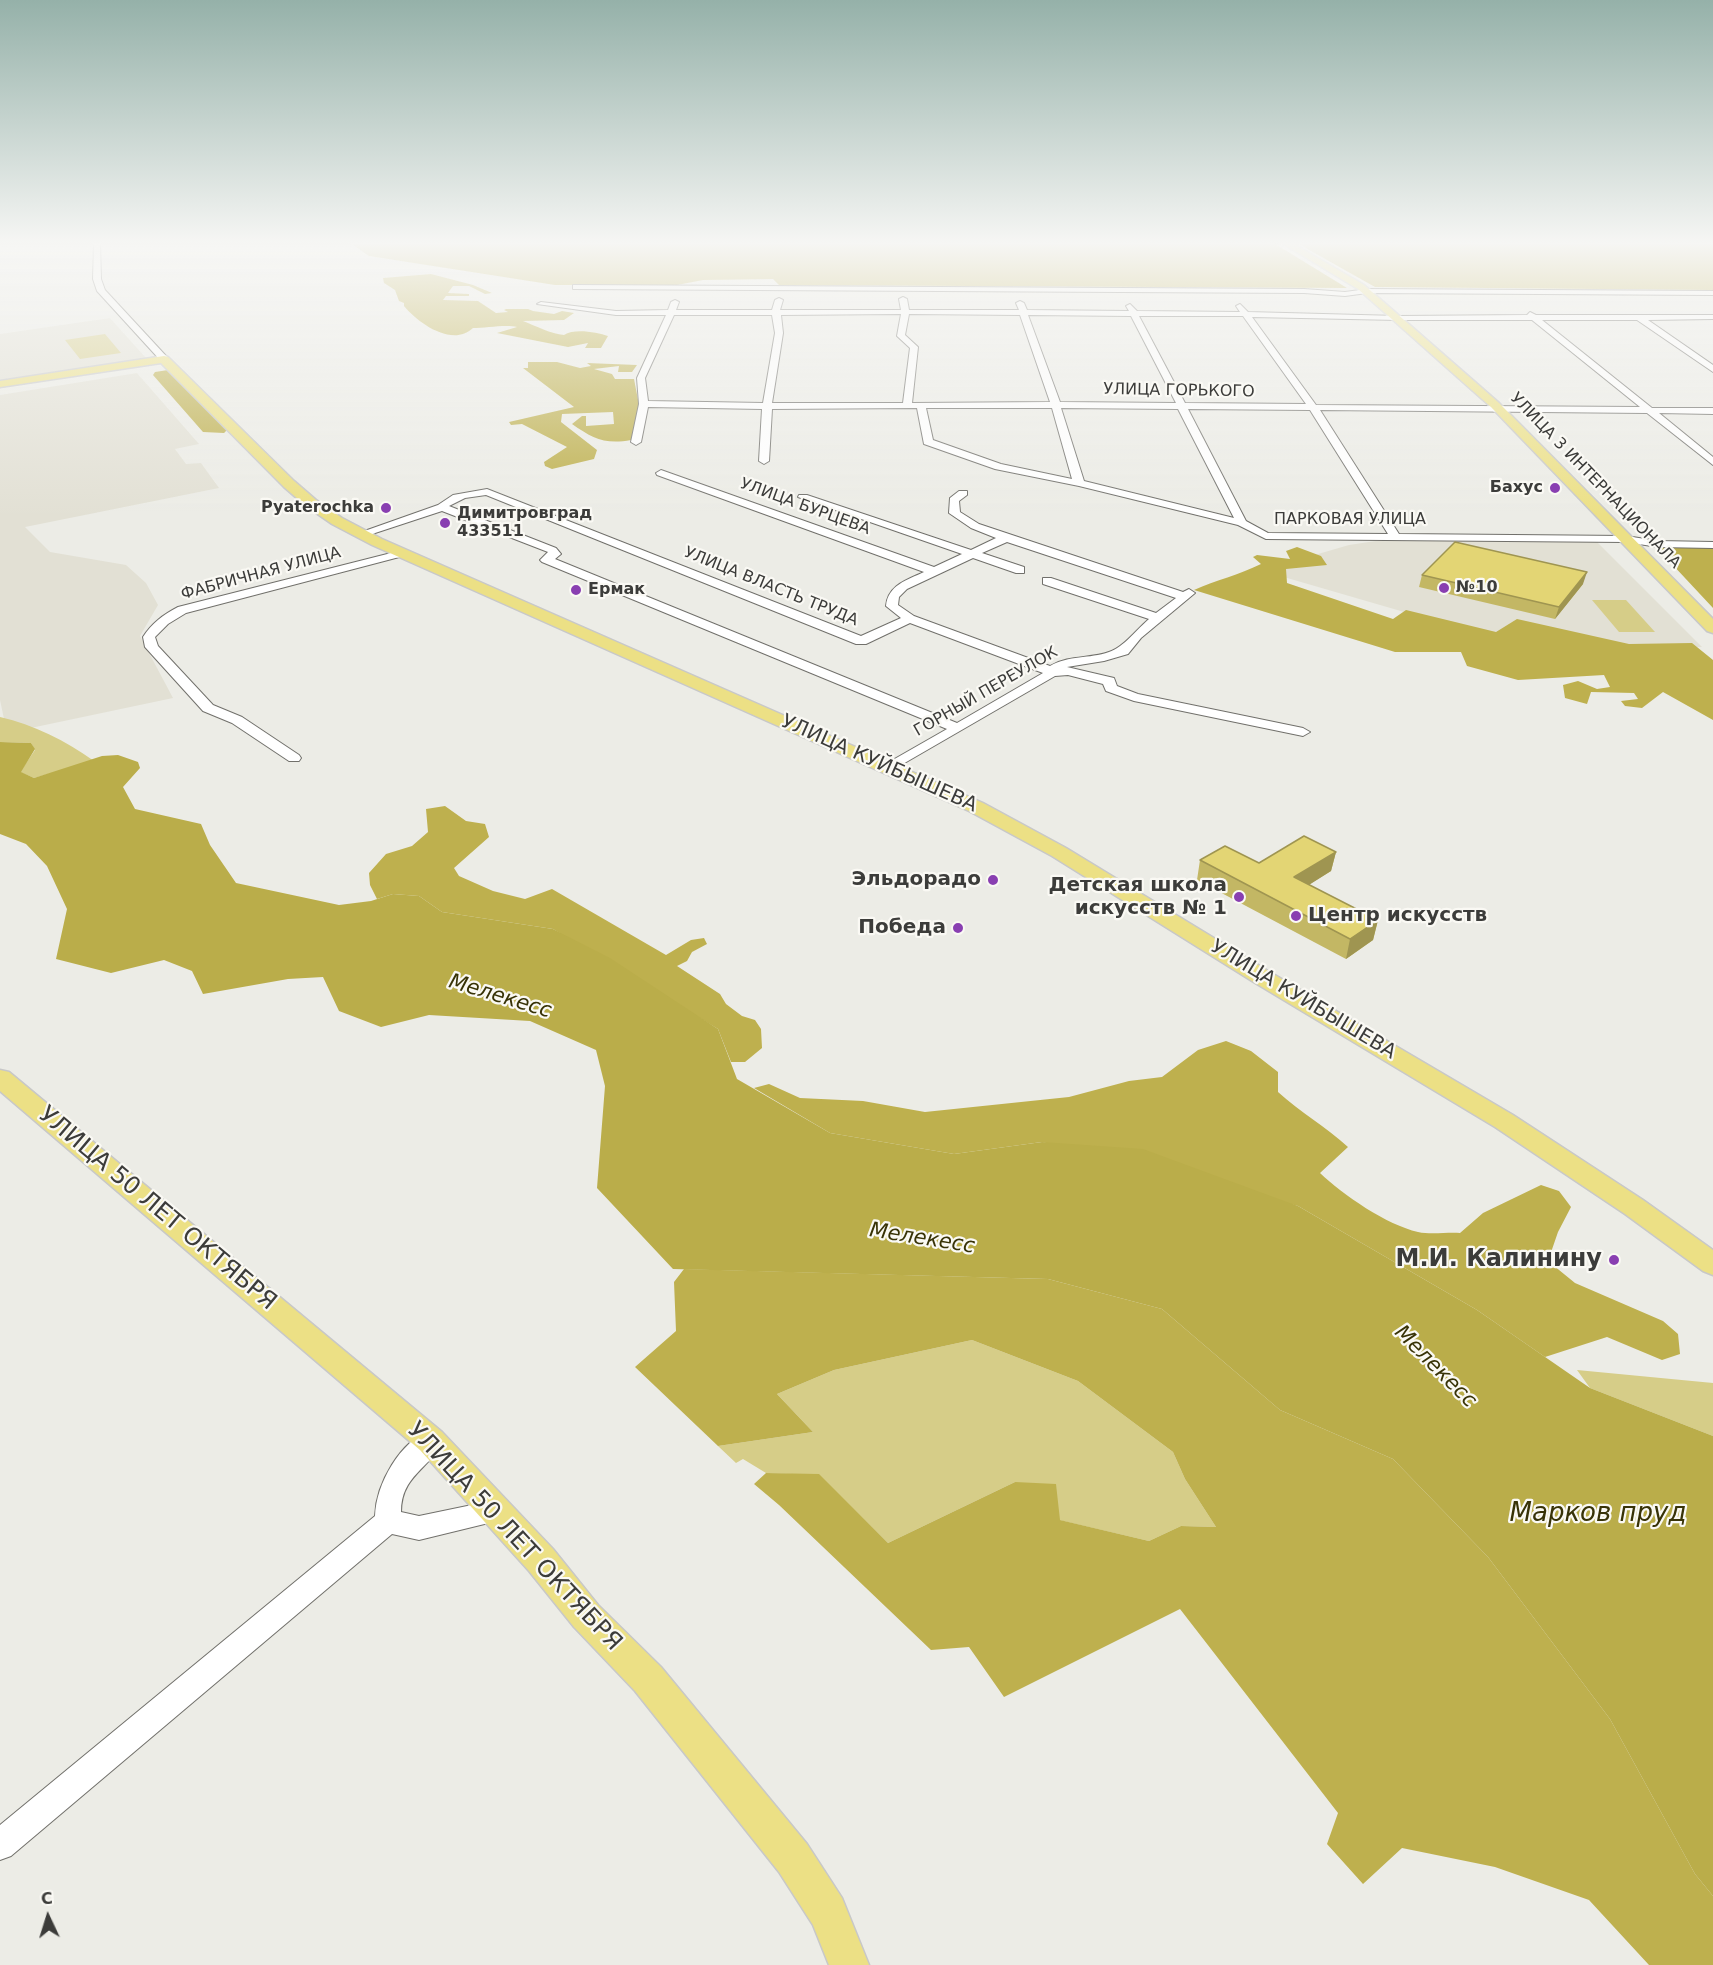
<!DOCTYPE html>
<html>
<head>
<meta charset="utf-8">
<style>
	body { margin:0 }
	#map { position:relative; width:1713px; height:1965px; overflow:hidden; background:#ecece6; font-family:"DejaVu Sans",sans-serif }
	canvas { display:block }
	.north { position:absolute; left:18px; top:1887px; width:60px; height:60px; -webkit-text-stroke:4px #faf9f4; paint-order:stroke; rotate:356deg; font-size:16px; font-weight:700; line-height:24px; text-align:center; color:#3c3c3a }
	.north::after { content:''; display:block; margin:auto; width:21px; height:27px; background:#3c3c3a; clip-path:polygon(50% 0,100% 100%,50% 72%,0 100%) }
</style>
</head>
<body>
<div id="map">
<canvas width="1713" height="1965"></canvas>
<div class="north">С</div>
</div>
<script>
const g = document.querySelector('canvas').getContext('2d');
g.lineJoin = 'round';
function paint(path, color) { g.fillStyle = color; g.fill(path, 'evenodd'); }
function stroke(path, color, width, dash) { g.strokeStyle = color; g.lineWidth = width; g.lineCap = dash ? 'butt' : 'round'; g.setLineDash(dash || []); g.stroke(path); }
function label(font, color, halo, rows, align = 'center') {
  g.font = font + ' "DejaVu Sans",sans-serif'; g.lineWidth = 4.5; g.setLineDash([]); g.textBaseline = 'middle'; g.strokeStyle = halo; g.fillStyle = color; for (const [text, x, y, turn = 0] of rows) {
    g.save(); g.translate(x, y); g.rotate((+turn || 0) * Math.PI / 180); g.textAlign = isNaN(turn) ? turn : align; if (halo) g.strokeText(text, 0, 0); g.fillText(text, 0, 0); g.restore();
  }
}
paint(new Path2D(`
	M110,318L146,358L0,380V334Z
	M137,373L199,444L175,449L186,464L201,463L219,488L25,527L50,552L126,565L146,583L158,605L140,636L173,698L7,733L0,700V395Z
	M1389,539L1597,542L1702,647L1624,649L1497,639L1270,573L1294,561L1349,545Z`), '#e2e0d4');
paint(new Path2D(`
	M105,334L121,353L80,359L65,340Z
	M1592,600H1626L1655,632H1619Z
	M0,717C34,725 65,740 94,761L34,778L20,772L35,750L31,743L0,742Z
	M972,1340L1078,1381L1173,1452L1185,1479L1216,1527L1181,1526L1149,1541L1059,1520L1015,1482L888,1543L819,1475L766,1473L743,1459L736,1463L718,1446L813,1432L777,1394L834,1370Z
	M1577,1370L1713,1383V1436L1590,1388Z`), '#d6cd88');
paint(new Path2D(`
	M349,242H1272L1347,288L779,285L773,279L703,280L677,285H555L369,256Z
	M1295,242H1713V290L1375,287Z
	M431,274L473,285L492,293L485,294L469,286H453L448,293L469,294V296H446L443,300L478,301L496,313L508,312L504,310L506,309H528L533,311L554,314L562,311L574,313L564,320L523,321C536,326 551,334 564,335C574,328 597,332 608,336L601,348H585L588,343L568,347L497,333L517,327C507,324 485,328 473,328C452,348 417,322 404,306V303L399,301L395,290L384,283L383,278Z
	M528,362H557L580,368L591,366L587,363L637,365L632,372H618L619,366L594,369L612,374L615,379H634L639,405L631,440C605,445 592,438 572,424L582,416H586V426L614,424L613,412L562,414L561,422L597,450L594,459L552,469L545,466L544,462L567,447L522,424L511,425L509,422L574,407L523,368H528Z
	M168,370L227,430L224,433L203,432L153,375L155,372Z
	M1297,547L1321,556L1327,565L1286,569L1287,583L1393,619L1406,610L1496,632L1517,619L1629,644L1692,643L1713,660V720L1663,692L1642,708L1625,706L1621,701L1638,699L1634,693L1591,692L1587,704L1565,698L1563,685L1578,681L1597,689L1610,687L1604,675L1518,680L1467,666L1461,652H1395L1194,590C1216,580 1239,575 1261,564L1253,557L1257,555L1290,559L1286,551Z
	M1657,548H1713V608Z
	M445,806L466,821L485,824L489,837L454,868L459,876L493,891L525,899L552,889L666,955L691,940L704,938L707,944L692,952L687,961L677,966L720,994L726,1004L742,1016L755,1020L761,1029L762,1048L745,1062H731L718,1029L553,929L442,912L419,896L393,894L377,899L370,885L369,873L386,854L412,846L428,832L426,809Z
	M1226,1041L1251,1051L1278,1072V1092C1300,1112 1326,1127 1348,1147L1320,1173C1343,1195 1387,1225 1418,1232C1431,1235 1447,1232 1460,1233L1483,1213L1541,1185L1559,1191L1571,1207L1558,1232L1548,1261L1575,1283L1663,1321L1678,1334L1680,1354L1662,1360L1607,1337L1545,1357L1477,1310L1298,1206L1042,1142L954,1154L830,1133L754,1088L769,1084L800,1098L863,1101L925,1112L1069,1097L1129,1081L1162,1077L1198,1050Z
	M684,1269L1048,1279L1162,1309L1280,1410L1393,1459L1488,1557L1610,1719L1695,1874L1713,1896V1965H1649L1589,1900L1495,1867L1402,1848L1363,1884L1327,1844L1338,1813L1180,1609L1004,1697L969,1647L931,1650L779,1505L754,1484L766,1473L819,1474L888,1543L1015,1482L1056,1484L1060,1520L1149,1541L1181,1526L1216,1527L1185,1479L1173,1452L1078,1381L972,1340L834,1370L777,1394L813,1432L718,1446L635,1367L676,1331L674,1282Z`), '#beb04e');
paint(new Path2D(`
	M0,742L31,743L35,749L21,772L34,778L102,756L118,755L138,762L140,768L123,787L135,809L201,824L210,845L236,883L339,905L371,901L393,894L419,896L442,912L553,929L610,958L718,1029L737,1079L830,1133L954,1154L1042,1142L1143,1149L1298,1206L1477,1310L1590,1388L1713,1436V1896L1695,1874L1610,1719L1488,1557L1393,1459L1280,1410L1162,1309L1048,1279L673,1269L597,1188L605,1086L596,1050L530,1021L429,1015L381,1027L339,1011L323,977L288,979L203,994L192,971L164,960L111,973L56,959L67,909L47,866L26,844L0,834Z`), '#baad4a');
const minor = new Path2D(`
	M94,242H100L101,279L105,290L167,357V361H161L97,291L93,279Z
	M576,285L1304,289L1345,292L1367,289L1713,291V295L1367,293L1345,296L1304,293L573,289V285Z
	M903,297L907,299L909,310H1019L1016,303L1020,301L1024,303L1027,310L1129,311L1126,306L1130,304L1137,311L1240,312L1236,306L1240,304L1248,312L1398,316L1527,315L1530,312L1536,315H1713V319L1648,320L1713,365V372L1637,320H1542L1652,408H1713V414L1659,413L1713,457V465L1647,413L1320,410L1399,534L1626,536L1658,541L1713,542V548L1658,547L1626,542L1266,539L1238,525L1079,486L995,469L924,444L917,408L772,409L769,461L764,464L759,461L762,409L648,407L641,442L636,445L631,442L639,404L637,378L666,315H616L537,304L541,302L616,311L668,310L671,302L675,300L679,302L676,310H772L775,300L779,298L783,300L780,310H901L899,299ZM901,314L897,336L910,348L903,403H772L783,333L781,315ZM909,314L1020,315L1050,402L912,403L918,347L905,335ZM674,315H772L775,333L763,403L648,401L645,378ZM1028,315L1131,316L1176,403L1060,402ZM1139,316H1243L1306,404L1185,403ZM1252,317L1398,320H1532L1640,407L1316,405ZM926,408H1052L1072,479L1001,464L933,440ZM1061,408L1178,409L1234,518L1084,481ZM1188,409L1310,410L1388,534L1268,533L1246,521Z
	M661,470L934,567L962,554L798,497L799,495H807L971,550L996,538L971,528L949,513L950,498L959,491H967V495L959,501L960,512L979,524L1183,592L1189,589L1195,593L1141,638L1128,654L1104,661L1067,667L1114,678L1117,686L1138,694L1303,728L1310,732L1303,736L1134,701L1106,691L1103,684L1068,675L1055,676L889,772L884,771L882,768L884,765L947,729L542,562L540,560L548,552L442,511L366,536H358L356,534L438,505L453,495L487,489L861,636L901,618L886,606C888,585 907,580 924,572L657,475L656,473ZM486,495L856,644H866L910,623L1043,673L957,723L555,559L561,554L556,548L449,506L465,498ZM1007,542L1176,598L1156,613L1051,578H1043V584L1149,619C1137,629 1123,648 1109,652C1089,659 1069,655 1050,666L914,616L898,605L899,597L907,589L973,558L1016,573H1024V567L982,553Z
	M403,550L409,553L407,555L186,613L168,624L155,637L158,646L213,705L242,717L299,755L301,758L299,761H289L232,723L203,711L145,647L143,637C152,623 163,615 178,607Z
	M431,1430L440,1434L443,1441C430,1469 401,1475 401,1512L419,1516L496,1500L505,1503L509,1511L505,1519L419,1540L392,1534L11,1856L0,1860V1825L375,1516C376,1484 400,1441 431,1430Z`);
const major = new Path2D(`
	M1280,242H1290L1364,285L1499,403L1713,619V633L1707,631L1491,407L1358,289Z
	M164,356L168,357L294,481L316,500L342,518L382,539L983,803L1066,848L1268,971L1513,1115L1643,1200L1713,1250V1275L1703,1271L1625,1214L1495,1127L1252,981L1052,856L969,811L372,545L332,524L306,506L284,487L161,363L0,387V381Z
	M0,1070L9,1072L442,1432L553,1549L598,1605L661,1667L807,1844L842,1898L869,1965H829L813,1925L779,1872L635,1691L574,1627L529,1571L420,1450L0,1091Z`);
stroke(minor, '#71706b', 2);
stroke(major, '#c8c8c8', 3);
paint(minor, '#fff');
paint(major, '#ece085');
paint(new Path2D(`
	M1422,575L1583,584L1555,619L1419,587Z
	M1336,852L1331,871L1308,885L1378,920L1373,940L1346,959L1197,880L1200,860L1259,863Z`), '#c3b764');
paint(new Path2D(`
	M1587,572L1583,584L1555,619L1559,607Z
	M1336,852L1331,871L1290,897L1294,877Z
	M1378,920L1373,940L1346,959L1350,939Z`), '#9f9551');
const building = new Path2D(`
	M1455,542L1587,572L1559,607L1422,575Z
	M1304,836L1336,852L1294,877L1378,920L1350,939L1200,860L1225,846L1259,863Z`);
paint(building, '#e3d574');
stroke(building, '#9f9551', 1.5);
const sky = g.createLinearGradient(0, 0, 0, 517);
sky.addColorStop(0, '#95b1a9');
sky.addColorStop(0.47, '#f6f6f4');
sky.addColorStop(1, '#f6f6f400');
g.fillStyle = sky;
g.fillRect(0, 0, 1713, 517);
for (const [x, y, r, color] of [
	[1555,488,6,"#893fb1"],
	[386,508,6,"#893fb1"],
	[445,523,6,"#893fb1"],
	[1444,588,6,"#893fb1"],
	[576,590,6,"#893fb1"],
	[993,880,6,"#893fb1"],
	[1239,897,6,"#893fb1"],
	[1296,916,6,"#893fb1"],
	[958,928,6,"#893fb1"],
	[1614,1260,6,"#893fb1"]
]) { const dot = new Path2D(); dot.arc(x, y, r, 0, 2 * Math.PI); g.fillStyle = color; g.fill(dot); stroke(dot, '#faf9f4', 2); }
label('16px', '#3c3c3a', '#faf9f4', [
	["УЛИЦА ГОРЬКОГО",1179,391,1],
	["УЛИЦА 3 ИНТЕРНАЦИОНАЛА",1595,481,46],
	["УЛИЦА БУРЦЕВА",805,507,20],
	["ПАРКОВАЯ УЛИЦА",1350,520],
	["ФАБРИЧНАЯ УЛИЦА",261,574,-15],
	["УЛИЦА ВЛАСТЬ ТРУДА",771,587,22],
	["ГОРНЫЙ ПЕРЕУЛОК",986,692,-30]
]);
label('bold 16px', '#3c3c3a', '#faf9f4', [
	["Бахус",1543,488,"right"],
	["Pyaterochka",374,508,"right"],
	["Димитровград",457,514],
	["433511",457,532],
	["№10",1456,588],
	["Ермак",588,590]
], 'left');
label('20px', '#3c3c3a', '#faf9f4', [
	["УЛИЦА КУЙБЫШЕВА",879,764,24],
	["УЛИЦА КУЙБЫШЕВА",1303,1000,31]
]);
label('bold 20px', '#3c3c3a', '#faf9f4', [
	["Эльдорадо",981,880],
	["Детская школа",1227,886],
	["искусств № 1",1227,909],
	["Центр искусств",1308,916,"left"],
	["Победа",946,928]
], 'right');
label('italic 21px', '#383307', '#faf9f4', [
	["Мелекесс",500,997,17],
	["Мелекесс",922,1239,9],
	["Мелекесс",1435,1367,45]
]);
label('24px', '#3c3c3a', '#faf9f4', [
	["УЛИЦА 50 ЛЕТ ОКТЯБРЯ",157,1209,40],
	["УЛИЦА 50 ЛЕТ ОКТЯБРЯ",514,1537,47]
]);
label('bold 24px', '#3c3c3a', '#faf9f4', [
	["М.И. Калинину",1602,1260]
], 'right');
label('italic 26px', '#383307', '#faf9f4', [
	["Марков пруд",1598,1514]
]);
</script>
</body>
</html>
